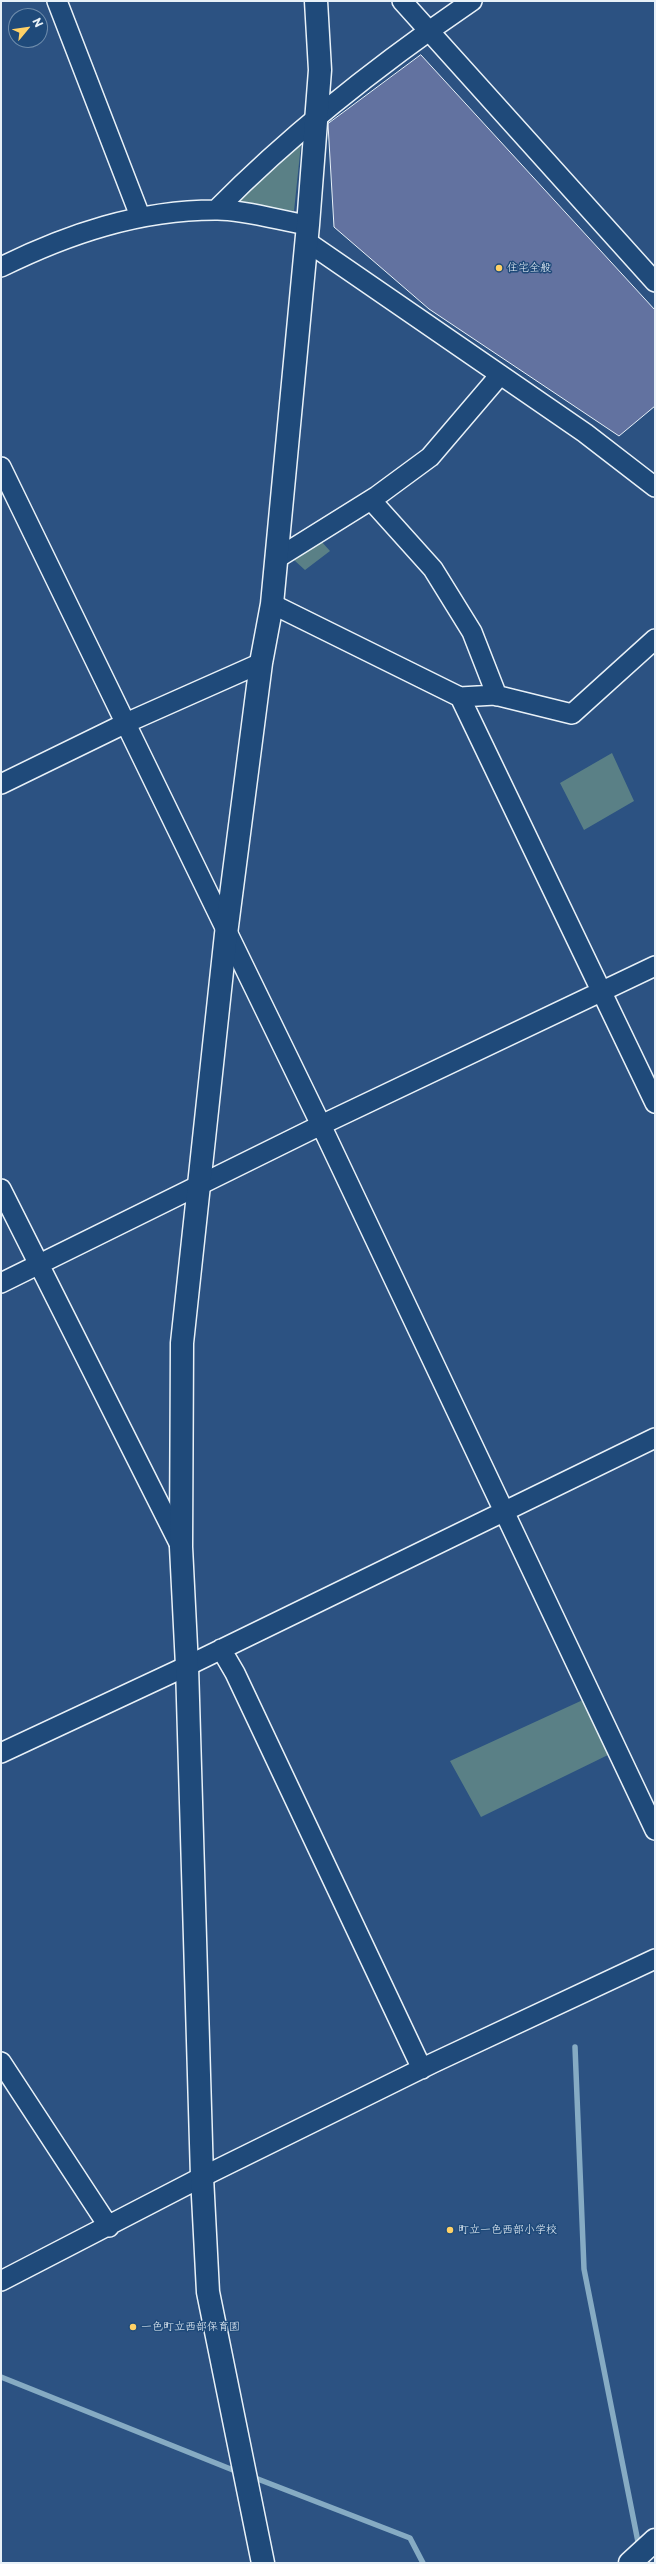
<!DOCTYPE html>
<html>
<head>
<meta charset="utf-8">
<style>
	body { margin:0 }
	#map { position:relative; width:656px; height:2564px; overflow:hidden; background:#2c5282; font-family:"Playpen Sans",sans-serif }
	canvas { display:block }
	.frame { position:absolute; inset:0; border:2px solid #e8f1f8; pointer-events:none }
	.north { position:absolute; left:8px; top:8px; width:40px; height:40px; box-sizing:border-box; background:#1f4a7a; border:1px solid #6f8dac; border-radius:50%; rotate:61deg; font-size:11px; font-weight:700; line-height:16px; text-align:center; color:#e8f1f8 }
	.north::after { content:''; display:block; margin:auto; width:14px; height:18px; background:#ffd166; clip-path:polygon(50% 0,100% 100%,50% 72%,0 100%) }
</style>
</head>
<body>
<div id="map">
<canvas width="656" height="2564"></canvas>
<div class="frame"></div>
<div class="north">N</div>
</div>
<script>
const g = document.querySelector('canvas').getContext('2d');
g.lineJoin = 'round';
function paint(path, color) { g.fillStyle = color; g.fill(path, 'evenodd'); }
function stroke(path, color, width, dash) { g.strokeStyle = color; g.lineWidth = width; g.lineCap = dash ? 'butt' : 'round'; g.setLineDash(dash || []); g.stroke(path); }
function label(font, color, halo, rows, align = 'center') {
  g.font = font + ' "Playpen Sans","Klee One",sans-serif'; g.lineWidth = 3; g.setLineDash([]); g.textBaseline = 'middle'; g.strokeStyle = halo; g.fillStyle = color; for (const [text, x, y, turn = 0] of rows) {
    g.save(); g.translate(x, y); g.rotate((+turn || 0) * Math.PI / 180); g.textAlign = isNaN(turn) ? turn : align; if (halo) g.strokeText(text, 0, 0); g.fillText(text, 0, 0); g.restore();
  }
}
paint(new Path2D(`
	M301,144L294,211L237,203Z
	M321,541L330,551L305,570L294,560Z
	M612,753L634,801L584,830L560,783Z
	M585,1699L610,1754L481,1817L450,1761Z`), '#5a8086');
stroke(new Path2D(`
	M575,2047L584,2269L639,2547
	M1,2377L238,2472
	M250,2476L410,2538L423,2563`), '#86abc3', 5.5);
const building = new Path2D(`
	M421,55L655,310V406L619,436L429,309L334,227L328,124Z`);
paint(building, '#6272a0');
stroke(building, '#e8f1f8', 1);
const street = new Path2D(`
	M57,1L140,216
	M402,1L655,282
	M217,209C294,131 381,63 472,1
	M306,241L585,433L655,487
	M1,267C68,234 139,210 215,210C241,209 282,221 308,225
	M1,467L321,1125L655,1830
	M371,500L433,569L472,632L497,696
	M276,559L377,496L430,457L500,375
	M272,604L460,697L495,695L572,714L655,639
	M460,697L655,1103
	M1,784L126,723L261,663
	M1,1189L181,1547
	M1,1283L321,1125L655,966
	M221,1649L235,1673L422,2069
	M1,1753L187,1666L655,1438
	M1,2062L109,2227
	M1,2281L202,2177L433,2063L655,1959`);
const secondary = new Path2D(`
	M263,2563L208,2292L202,2177L187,1666L181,1547L182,1343L226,934L261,663L272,604L308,225L320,70L316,1`);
const highway = new Path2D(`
	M630,2563L655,2540`);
stroke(street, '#e8f1f8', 22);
stroke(secondary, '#e8f1f8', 25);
stroke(highway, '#e8f1f8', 25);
stroke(street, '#1f4a7a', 19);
stroke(secondary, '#1f4a7a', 22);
stroke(highway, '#1f4a7a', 22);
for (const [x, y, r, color] of [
	[499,268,4,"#ffd166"],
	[450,2230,4,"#ffd166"],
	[133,2327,4,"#ffd166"]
]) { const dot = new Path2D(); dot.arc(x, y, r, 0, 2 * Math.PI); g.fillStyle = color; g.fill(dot); stroke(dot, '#1f4a7a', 1.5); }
label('11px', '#e8f1f8', '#1f4a7a', [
	["住宅全般",507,268],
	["町立一色西部小学校",458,2230],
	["一色町立西部保育園",141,2327]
], 'left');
</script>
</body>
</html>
